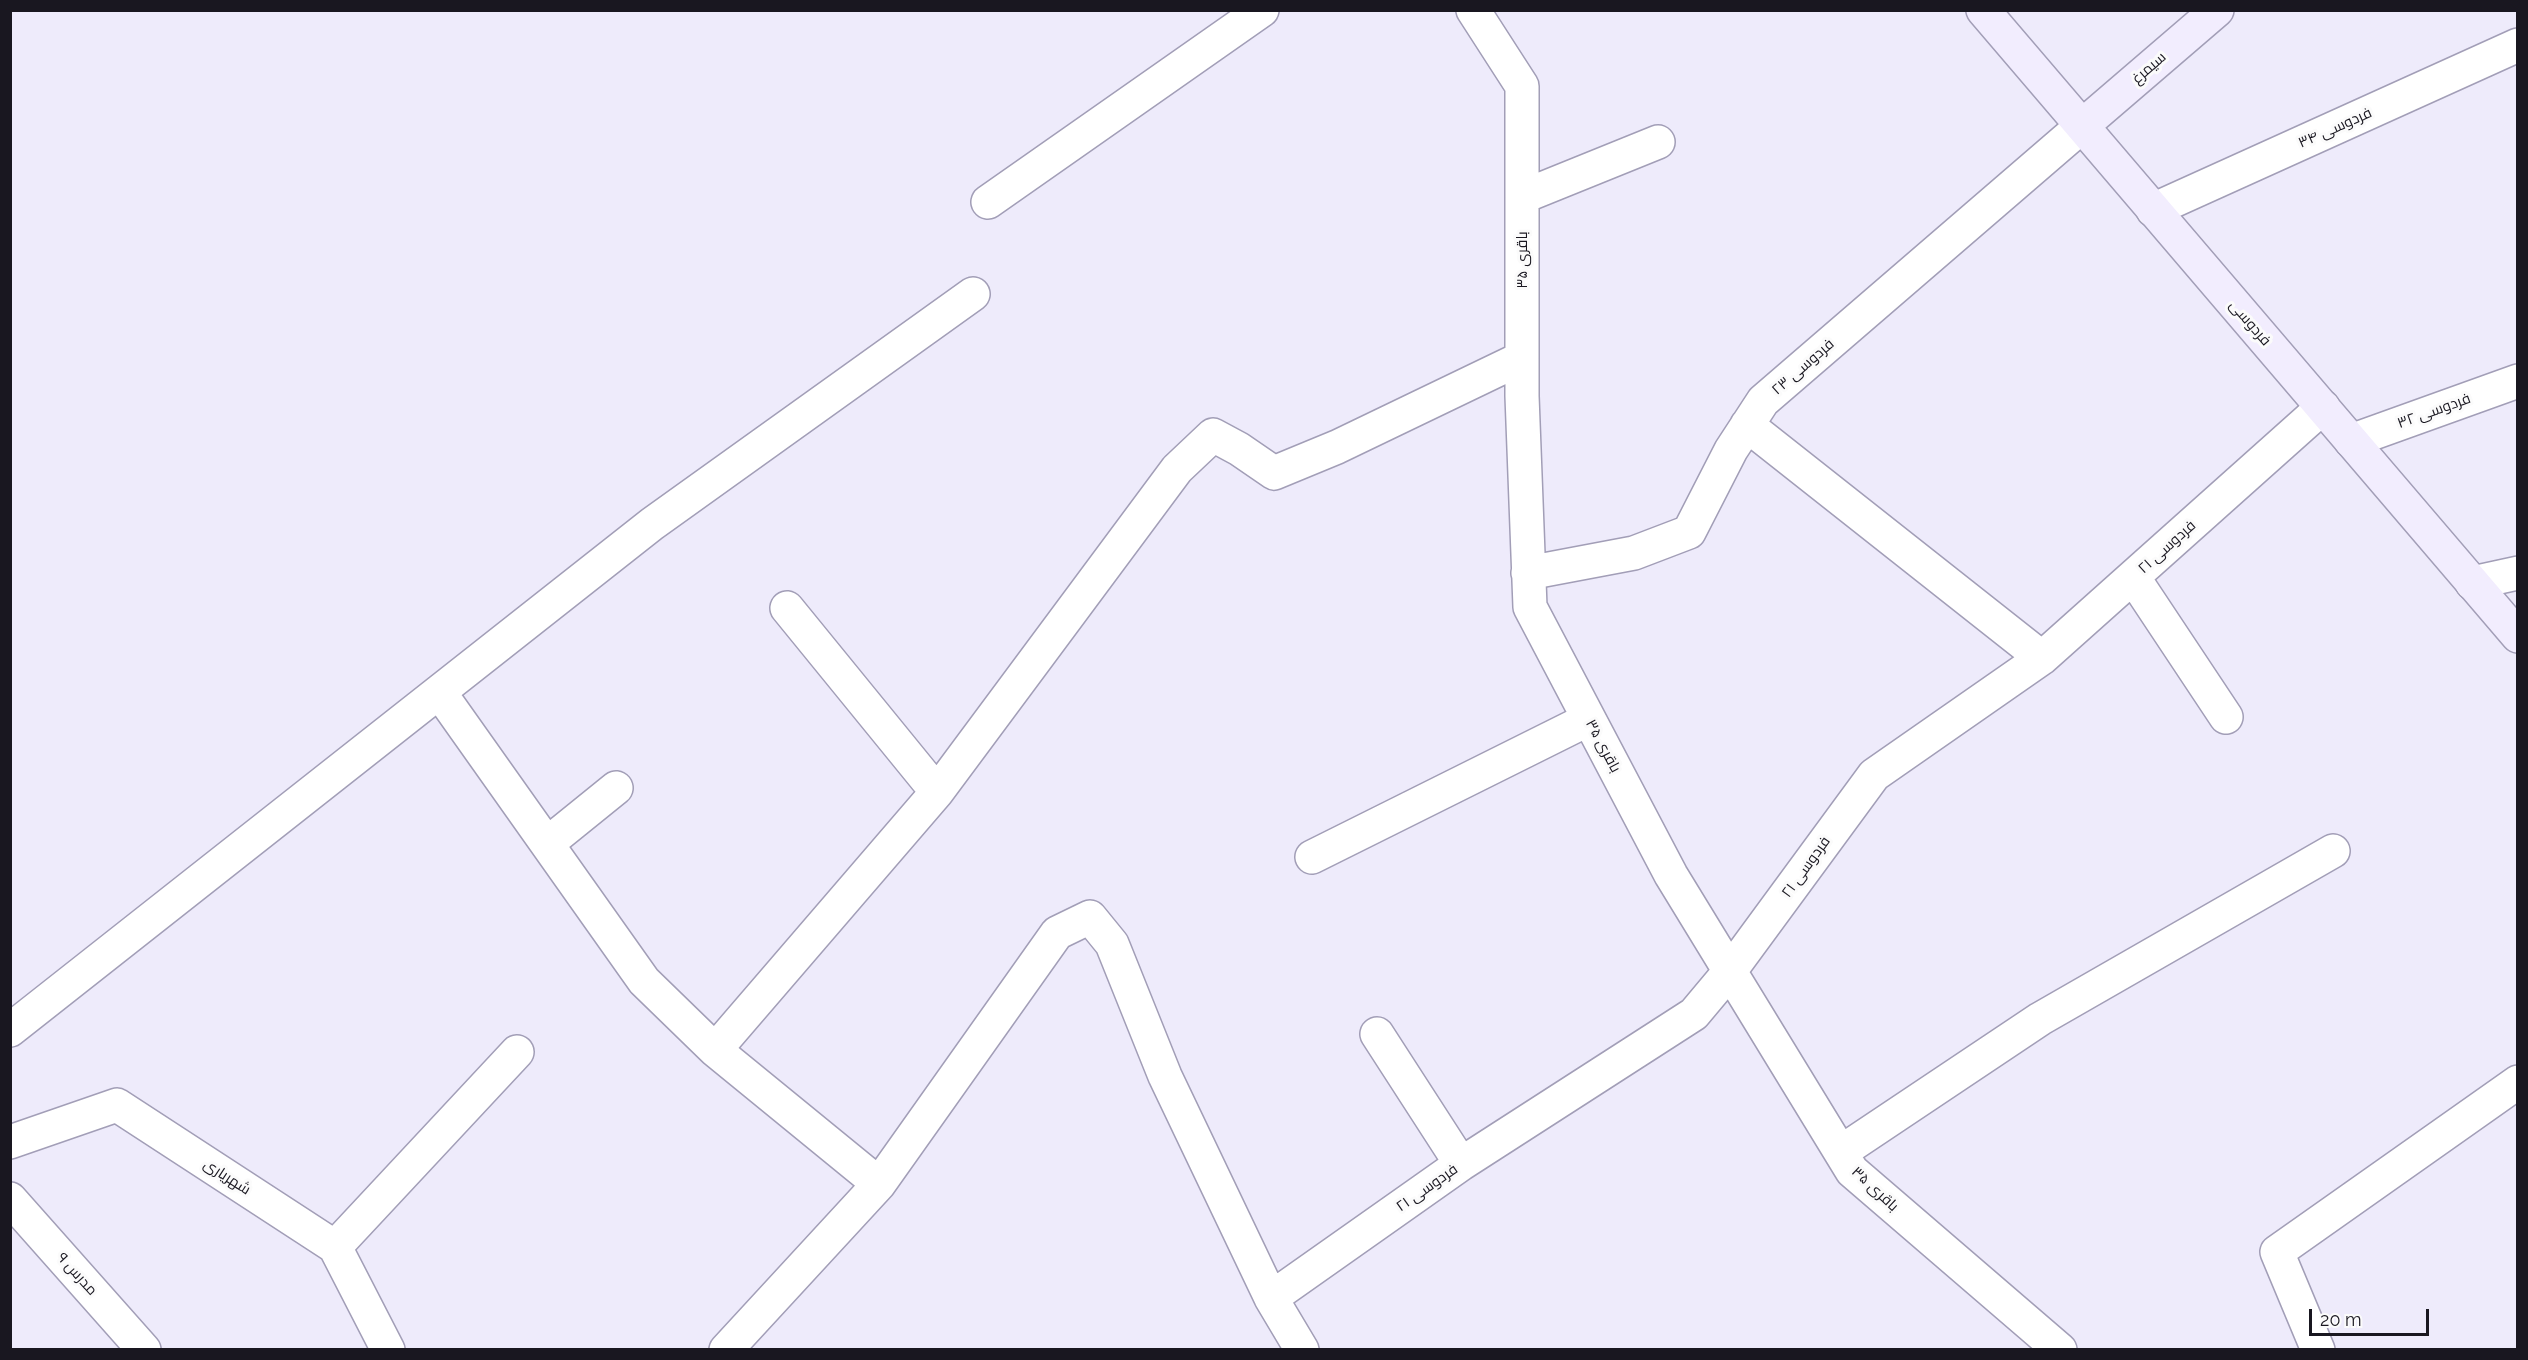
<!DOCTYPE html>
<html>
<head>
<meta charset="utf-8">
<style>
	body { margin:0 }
	#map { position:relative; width:2528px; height:1360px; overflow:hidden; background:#eeebfb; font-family:Raleway,sans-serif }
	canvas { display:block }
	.frame { position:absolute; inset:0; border:12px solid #191720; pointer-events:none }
	.scale { position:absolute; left:2309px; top:1309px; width:120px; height:27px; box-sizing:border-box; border:3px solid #191720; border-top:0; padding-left:8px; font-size:18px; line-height:21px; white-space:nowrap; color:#191720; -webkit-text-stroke:4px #fbfbfb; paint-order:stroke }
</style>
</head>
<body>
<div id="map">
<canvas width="2528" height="1360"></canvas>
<div class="frame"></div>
<div class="scale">20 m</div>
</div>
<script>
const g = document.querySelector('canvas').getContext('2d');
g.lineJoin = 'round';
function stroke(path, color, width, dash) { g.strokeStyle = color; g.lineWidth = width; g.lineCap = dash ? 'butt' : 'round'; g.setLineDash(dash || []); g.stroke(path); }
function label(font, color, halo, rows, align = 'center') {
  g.font = font + ' Raleway,Cairo,sans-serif'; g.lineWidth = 6; g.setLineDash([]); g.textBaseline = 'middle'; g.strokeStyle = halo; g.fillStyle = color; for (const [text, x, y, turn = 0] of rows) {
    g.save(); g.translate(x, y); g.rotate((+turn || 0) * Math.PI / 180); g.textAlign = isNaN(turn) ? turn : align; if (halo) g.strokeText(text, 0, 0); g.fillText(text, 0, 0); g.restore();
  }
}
const street = new Path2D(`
	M1473,10L1522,86V396L1530,607L1671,875L1852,1171L2060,1350
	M1522,197L1658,142
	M988,202L1262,10
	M2153,210L2518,45
	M1747,425L2042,658
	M2351,441L2518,381
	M1528,573L1634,553L1689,532L1731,450L1763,401L2082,126
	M2133,577L2226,717
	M2472,583L2518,573
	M787,608L937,792
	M440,693L644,981L715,1050L879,1184
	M548,843L616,788
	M1312,857L1589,719
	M10,1030L652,524L973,294
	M1377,1034L1461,1164
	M715,1050L937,792L1177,469L1213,435L1239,449L1274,473L1337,447L1522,358
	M10,1142L117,1105L335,1247L388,1350
	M1841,1152L2040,1019L2333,851
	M10,1199L144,1350
	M335,1247L517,1052
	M1271,1298L1461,1164L1694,1014L1730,971L1874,775L2042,658L2323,407
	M726,1350L879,1184L1057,933L1090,917L1112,944L1165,1076L1271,1298L1302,1350
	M2318,1350L2277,1252L2518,1082`);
const secondary = new Path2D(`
	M1983,10L2518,636
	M2082,126L2217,10`);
stroke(street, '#a29eb7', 36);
stroke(secondary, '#a29eb7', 36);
stroke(street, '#fff', 33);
stroke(secondary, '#f2edfe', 33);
label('15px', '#191720', '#fbfbfb', [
	["سیمرغ",2149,68,-41],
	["فردوسی ۳۴",2335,128,-24],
	["باقری ۳۵",1522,260,-90],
	["فردوسی",2250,323,49],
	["فردوسی ۲۳",1803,367,-41],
	["فردوسی ۳۲",2434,411,-20],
	["فردوسی ۲۱",2167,547,-42],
	["باقری ۳۵",1603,746,62],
	["فردوسی ۲۱",1806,867,-54],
	["شهریاری",227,1177,33],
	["فردوسی ۲۱",1427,1188,-35],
	["باقری ۳۵",1875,1189,43],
	["مدرس ۹",77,1274,48]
]);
</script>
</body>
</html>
